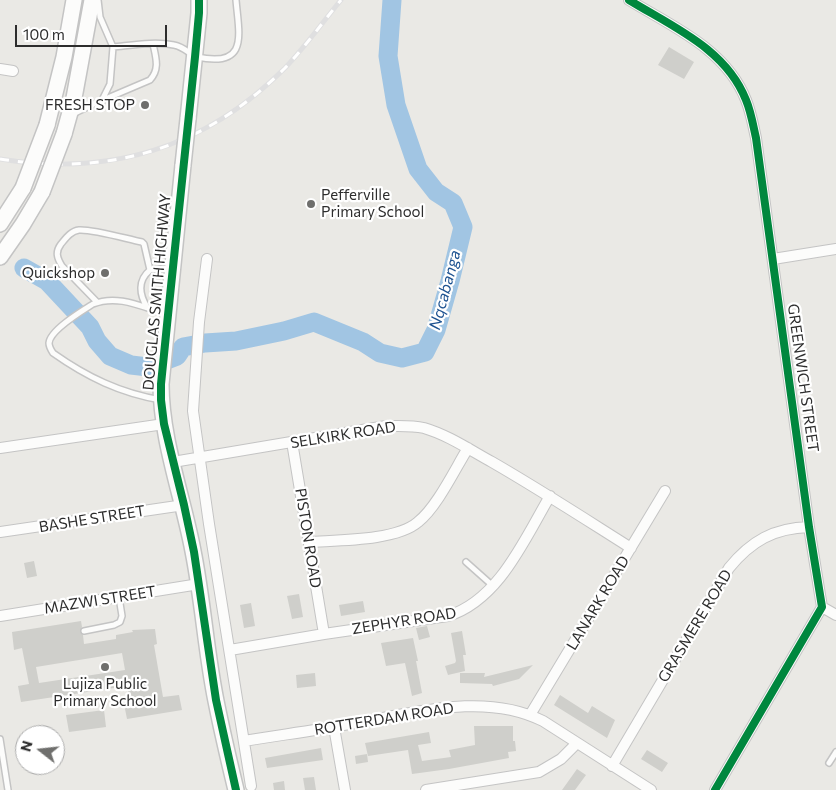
<!DOCTYPE html>
<html>
<head>
<meta charset="utf-8">
<style>
	body { margin:0 }
	#map { position:relative; width:836px; height:790px; overflow:hidden; background:#eae9e5; font-family:Commissioner,sans-serif }
	canvas { display:block }
	.north { position:absolute; left:15px; top:725px; width:50px; height:50px; box-sizing:border-box; background:#fff; border:1px solid #ababab; border-radius:50%; rotate:286deg; font-size:14px; font-weight:700; line-height:20px; text-align:center; color:#2d2d2d }
	.north::after { content:''; display:block; margin:auto; width:18px; height:22px; background:#6f6f6d; clip-path:polygon(50% 0,100% 100%,50% 72%,0 100%) }
	.scale { position:absolute; left:15px; top:25px; width:152px; height:22px; box-sizing:border-box; border:2px solid #2d2d2d; border-top:0; padding-left:6px; font-size:15px; line-height:18px; white-space:nowrap; color:#2d2d2d; -webkit-text-stroke:4px #fff; paint-order:stroke }
</style>
</head>
<body>
<div id="map">
<canvas width="836" height="790"></canvas>
<div class="north">N</div>
<div class="scale">100 m</div>
</div>
<script>
const g = document.querySelector('canvas').getContext('2d');
g.lineJoin = 'round';
function stroke(path, color, width, dash) { g.strokeStyle = color; g.lineWidth = width; g.lineCap = dash ? 'butt' : 'round'; g.setLineDash(dash || []); g.stroke(path); }
function paint(path, color) { g.fillStyle = color; g.fill(path, 'evenodd'); }
function label(font, color, halo, rows, align = 'center') {
  g.font = font + ' Commissioner,sans-serif'; g.lineWidth = 4.5; g.setLineDash([]); g.textBaseline = 'middle'; g.strokeStyle = halo; g.fillStyle = color; for (const [text, x, y, turn = 0] of rows) {
    g.save(); g.translate(x, y); g.rotate((+turn || 0) * Math.PI / 180); g.textAlign = isNaN(turn) ? turn : align; if (halo) g.strokeText(text, 0, 0); g.fillText(text, 0, 0); g.restore();
  }
}
stroke(new Path2D(`
	M24,268L47,281L90,327L97,341L110,356L131,365L148,367L177,356L183,347L205,343L236,341L284,331L314,322L363,342L380,353L402,358L425,352L436,330L450,281L463,227L453,203L436,192L418,169L396,105L388,56L392,0`), '#a1c5e3', 19);
paint(new Path2D(`
	M669,47L694,62L684,79L658,65Z
	M34,561L37,576L27,578L24,563Z
	M299,594L303,617L292,619L287,596Z
	M363,601L365,612L341,616L339,605Z
	M251,603L255,626L244,628L240,605Z
	M81,621L82,627L80,631L83,635L84,644L116,639V635L133,632L132,630L155,629L157,644L154,645L163,697L179,695L182,710L127,719L124,704L130,703L127,686L21,702L18,686L29,684L22,648L14,650L12,632ZM122,653L125,670L39,683L36,667Z
	M427,626L430,637L419,640L416,628Z
	M462,631L466,655H463L465,671L448,675L445,666L455,663L456,661L451,633Z
	M413,638L418,661H416L422,693L412,696L405,663L386,666L381,643Z
	M533,665L519,679L493,686L492,684L460,683V673H485L484,677Z
	M315,673L316,686L297,688L296,675Z
	M560,695L588,713L592,706L615,720L607,738L554,705Z
	M104,710L106,727L69,732L66,715Z
	M474,726H513V741H515L516,751L508,752L509,758L449,769L412,774L408,750L368,756L365,743L429,732L431,743L418,745L422,761L451,757L449,750L475,745Z
	M321,748L323,760L267,768L265,758Z
	M647,750L668,763L662,772L641,759Z
	M367,754L368,762L356,764L355,756Z
	M577,769L586,775L575,790H562Z
	M314,777L316,790H305L303,778Z
	M284,781L285,790H274L273,783Z`), '#cfcfcb');
const lane = new Path2D(`
	M113,47C133,45 155,41 174,45C185,47 190,55 197,57C249,68 239,35 236,0
	M103,100L150,80C160,69 156,58 153,44
	M73,114L102,100L110,84L113,47L100,17L98,0
	M97,302L62,266C57,258 55,252 61,244C66,238 71,231 79,230C93,229 127,239 142,242L144,244L150,270
	M147,307C139,294 138,280 150,270L170,268
	M161,400C120,393 87,377 53,353C51,350 49,347 49,343C50,330 82,311 93,304C118,294 142,307 166,314
	M466,562L493,586
	M84,631L114,625L120,622L122,616L119,597
	M0,739L8,790
	M829,763L836,752`);
const street = new Path2D(`
	M629,0C673,27 726,49 746,100C751,112 753,125 756,138L809,527L822,607L715,790
	M0,69L13,71
	M207,259L199,322L193,411L209,524L251,786
	M773,259L836,249
	M292,442L324,634
	M0,448L164,424
	M173,462L386,426C398,426 411,425 424,428C448,435 470,450 492,462C539,489 585,519 631,548
	M0,532L184,505
	M309,542C338,540 396,541 418,522C437,507 455,469 468,448
	M822,607L836,615
	M0,616L199,584
	M230,650L324,634L448,616C499,600 524,540 550,496
	M530,715L665,491
	M334,727L345,790
	M244,741C279,735 314,731 349,724C411,714 484,691 543,721L651,790
	M612,766L729,568C751,541 774,528 809,527
	M426,790L539,772L561,759L577,743`);
const secondary = new Path2D(`
	M188,119L199,13V0
	M47,125L64,57L74,0
	M64,134L74,98L92,0
	M183,165L161,384C161,440 183,497 193,551C203,601 206,652 216,701C222,731 229,761 236,790
	M0,224L23,188
	M0,257L23,224L42,192`);
stroke(lane, '#c4c4c4', 8);
stroke(street, '#c4c4c4', 12);
stroke(secondary, '#c4c4c4', 18);
stroke(lane, '#fcfcfb', 5);
stroke(street, '#fcfcfb', 10);
stroke(secondary, '#fcfcfb', 15);
const rail = new Path2D(`
	M0,159C111,177 205,148 285,68C305,47 322,23 341,0`);
stroke(rail, '#dfdfe0', 5);
stroke(rail, '#fff', 3, [9]);
const secondaryBridge = new Path2D(`
	M183,165L188,119
	M23,188L47,125
	M42,192L64,134`);
stroke(secondaryBridge, '#c4c4c4', 18, []);
stroke(secondaryBridge, '#fcfcfb', 15);
stroke(new Path2D(`
	M199,0V13L195,57L168,315L161,384V400L164,424L184,505L194,552L216,700L236,790
	M629,0C673,27 726,49 746,100C751,112 753,125 756,138L809,527L822,607L715,790`), '#00873e', 8);
for (const [x, y, r, color] of [
	[145,105,5,"#6f6f6d"],
	[311,204,5,"#6f6f6d"],
	[105,273,5,"#6f6f6d"],
	[105,667,5,"#6f6f6d"]
]) { const dot = new Path2D(); dot.arc(x, y, r, 0, 2 * Math.PI); g.fillStyle = color; g.fill(dot); stroke(dot, '#fff', 2); }
label('15px', '#2d2d2d', '#fff', [
	["FRESH STOP",135,105],
	["Pefferville",321,195,"left"],
	["Primary School",321,212,"left"],
	["Quickshop",95,273],
	["Lujiza Public",105,684,"center"],
	["Primary School",105,701,"center"]
], 'right');
label('15px', '#2d2d2d', '#fff', [
	["DOUGLAS SMITH HIGHWAY",157,292,-85],
	["GREENWICH STREET",803,378,82],
	["SELKIRK ROAD",343,435,-9],
	["BASHE STREET",92,519,-9],
	["PISTON ROAD",308,538,81],
	["MAZWI STREET",100,600,-9],
	["LANARK ROAD",598,603,-59],
	["ZEPHYR ROAD",404,621,-9],
	["GRASMERE ROAD",695,626,-59],
	["ROTTERDAM ROAD",384,719,-9]
]);
label('italic 16px', '#1e5391', '#fff', [
	["Nqcabanga",445,290,-75]
]);
</script>
</body>
</html>
